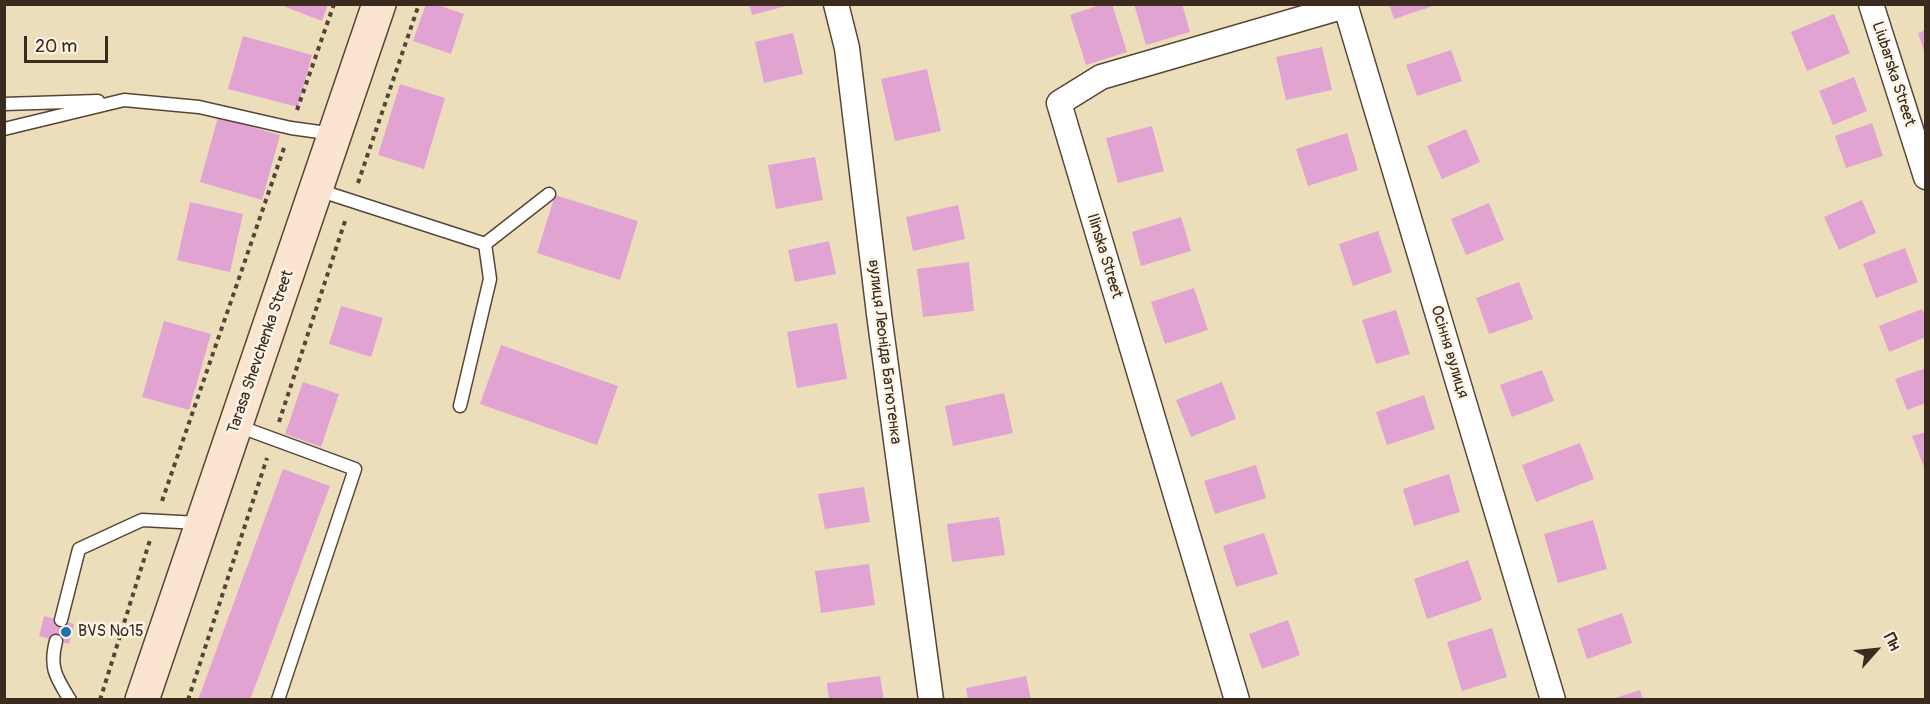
<!DOCTYPE html>
<html>
<head>
<meta charset="utf-8">
<style>
	body { margin:0 }
	#map { position:relative; width:1930px; height:704px; overflow:hidden; background:#eddebb; font-family:Pangolin,sans-serif }
	canvas { display:block }
	.frame { position:absolute; inset:0; border:6px solid #3b2a1e; pointer-events:none }
	.north { position:absolute; left:1846px; top:620px; width:60px; height:60px; -webkit-text-stroke:4px #fcf5e5; paint-order:stroke; rotate:63deg; font-size:16px; font-weight:700; line-height:24px; text-align:center; color:#3b2a1e }
	.north::after { content:''; display:block; margin:auto; width:21px; height:27px; background:#3b2a1e; clip-path:polygon(50% 0,100% 100%,50% 72%,0 100%) }
	.scale { position:absolute; left:24px; top:36px; width:84px; height:27px; box-sizing:border-box; border:3px solid #3b2a1e; border-top:0; padding-left:8px; font-size:18px; line-height:21px; white-space:nowrap; color:#3b2a1e; -webkit-text-stroke:4px #fcf5e5; paint-order:stroke }
</style>
</head>
<body>
<div id="map">
<canvas width="1930" height="704"></canvas>
<div class="frame"></div>
<div class="north">Пн</div>
<div class="scale">20 m</div>
</div>
<script>
const g = document.querySelector('canvas').getContext('2d');
g.lineJoin = 'round';
function paint(path, color) { g.fillStyle = color; g.fill(path, 'evenodd'); }
function stroke(path, color, width, dash) { g.strokeStyle = color; g.lineWidth = width; g.lineCap = dash ? 'butt' : 'round'; g.setLineDash(dash || []); g.stroke(path); }
function label(font, color, halo, rows, align = 'center') {
  g.font = font + ' Pangolin,sans-serif'; g.lineWidth = 5; g.setLineDash([]); g.textBaseline = 'middle'; g.strokeStyle = halo; g.fillStyle = color; for (const [text, x, y, turn = 0] of rows) {
    g.save(); g.translate(x, y); g.rotate((+turn || 0) * Math.PI / 180); g.textAlign = isNaN(turn) ? turn : align; if (halo) g.strokeText(text, 0, 0); g.fillText(text, 0, 0); g.restore();
  }
}
paint(new Path2D(`
	M278,4H328L322,21Z
	M426,4H435L464,14L451,54L413,41Z
	M749,4H790V5L752,15Z
	M1103,4H1112L1127,52L1086,65L1070,15Z
	M1134,4H1182L1190,32L1146,45Z
	M1389,4H1436V5L1394,19Z
	M1834,14L1850,53L1807,71L1791,32Z
	M1926,30V54H1925L1918,33Z
	M793,33L803,74L764,83L755,42Z
	M243,36L312,55L298,107L228,89Z
	M1322,47L1332,90L1286,100L1276,57Z
	M1451,50L1462,81L1417,96L1406,65Z
	M927,69L941,131L895,141L881,79Z
	M1854,77L1867,111L1833,125L1819,91Z
	M400,84L445,98L424,169L378,155Z
	M218,117L280,135L262,200L200,182Z
	M1872,123L1883,156L1846,168L1835,136Z
	M1152,126L1164,171L1118,183L1106,138Z
	M1466,129L1480,162L1442,179L1427,146Z
	M1347,133L1358,170L1308,186L1296,149Z
	M815,157L823,200L776,209L768,165Z
	M555,195L638,221L620,280L537,253Z
	M1862,200L1876,233L1839,250L1824,217Z
	M190,202L243,214L230,272L177,260Z
	M1489,203L1504,240L1466,255L1451,219Z
	M958,205L965,239L913,251L906,217Z
	M1181,217L1191,251L1141,266L1132,232Z
	M1378,231L1392,272L1353,286L1339,244Z
	M829,241L836,274L795,282L788,250Z
	M1905,248L1918,282L1876,298L1863,264Z
	M969,262L974,311L923,317L917,269Z
	M1519,282L1533,319L1489,334L1476,298Z
	M1194,288L1208,330L1165,344L1151,302Z
	M341,306L383,318L371,357L329,344Z
	M1922,309L1926,318V337L1889,352L1879,326Z
	M1396,310L1410,354L1376,364L1362,320Z
	M164,321L211,334L189,410L142,397Z
	M837,323L847,379L797,388L787,332Z
	M501,345L618,386L597,445L480,404Z
	M1926,368V403L1907,410L1895,379Z
	M1542,370L1554,401L1512,417L1500,385Z
	M303,382L339,394L321,447L285,434Z
	M1222,382L1236,419L1191,437L1176,400Z
	M1004,393L1013,433L953,446L945,406Z
	M1424,395L1435,429L1387,445L1376,412Z
	M1926,432V466L1924,467L1912,436Z
	M1580,443L1594,479L1536,502L1522,465Z
	M1256,465L1266,498L1215,514L1204,481Z
	M283,469L330,486L250,700H198Z
	M1449,474L1460,512L1414,526L1403,489Z
	M864,487L870,522L825,529L818,494Z
	M999,517L1005,555L952,562L947,524Z
	M1593,520L1607,569L1558,583L1544,534Z
	M1264,533L1278,574L1236,587L1223,546Z
	M1468,560L1482,600L1427,619L1414,579Z
	M869,564L875,605L821,613L815,571Z
	M1622,613L1632,643L1587,659L1577,629Z
	M44,616L74,624L69,644L39,636Z
	M1288,620L1300,655L1262,669L1249,634Z
	M1492,628L1507,677L1462,691L1447,642Z
	M880,676L884,700H829L827,683Z
	M1026,676L1031,700H968L966,688Z
	M1640,690L1643,700H1612V699Z`), '#e1a4d2');
const lane = new Path2D(`
	M4,104L98,101
	M4,129L124,100L199,107L291,128L334,134
	M318,190L485,244L549,194
	M460,406L490,279L485,244
	M238,426L355,469L278,700
	M61,620L79,549L142,520L199,523
	M56,641C49,668 56,677 70,700`);
const street = new Path2D(`
	M836,4L847,48L879,314L931,700
	M1345,4L1553,700
	M1871,4L1926,177
	M1237,700L1059,103L1101,77L1345,6`);
const secondary = new Path2D(`
	M142,700L379,4`);
stroke(lane, '#564536', 15);
stroke(street, '#564536', 27);
stroke(secondary, '#564536', 36);
stroke(new Path2D(`
	M297,110L334,4
	M358,183L419,4
	M279,422L346,218
	M162,501L285,145
	M100,700L150,540
	M188,700L267,458`), '#564536', 4, [4.5, 4.5]);
stroke(lane, '#fff', 12);
stroke(street, '#fff', 24);
stroke(secondary, '#fce5d0', 33);
for (const [x, y, r, color] of [
	[66,632,6,"#1f6fb2"]
]) { const dot = new Path2D(); dot.arc(x, y, r, 0, 2 * Math.PI); g.fillStyle = color; g.fill(dot); stroke(dot, '#fcf5e5', 2); }
label('16px', '#3b2a1e', '#fcf5e5', [
	["Liubarska Street",1893,74,72],
	["Ilinska Street",1104,256,73],
	["Tarasa Shevchenka Street",261,352,-71],
	["вулиця Леоніда Батютенка",884,352,83],
	["Осіння вулиця",1449,352,73]
]);
label('16px', '#3b2a1e', '#fcf5e5', [
	["BVS №15",78,632]
], 'left');
</script>
</body>
</html>
